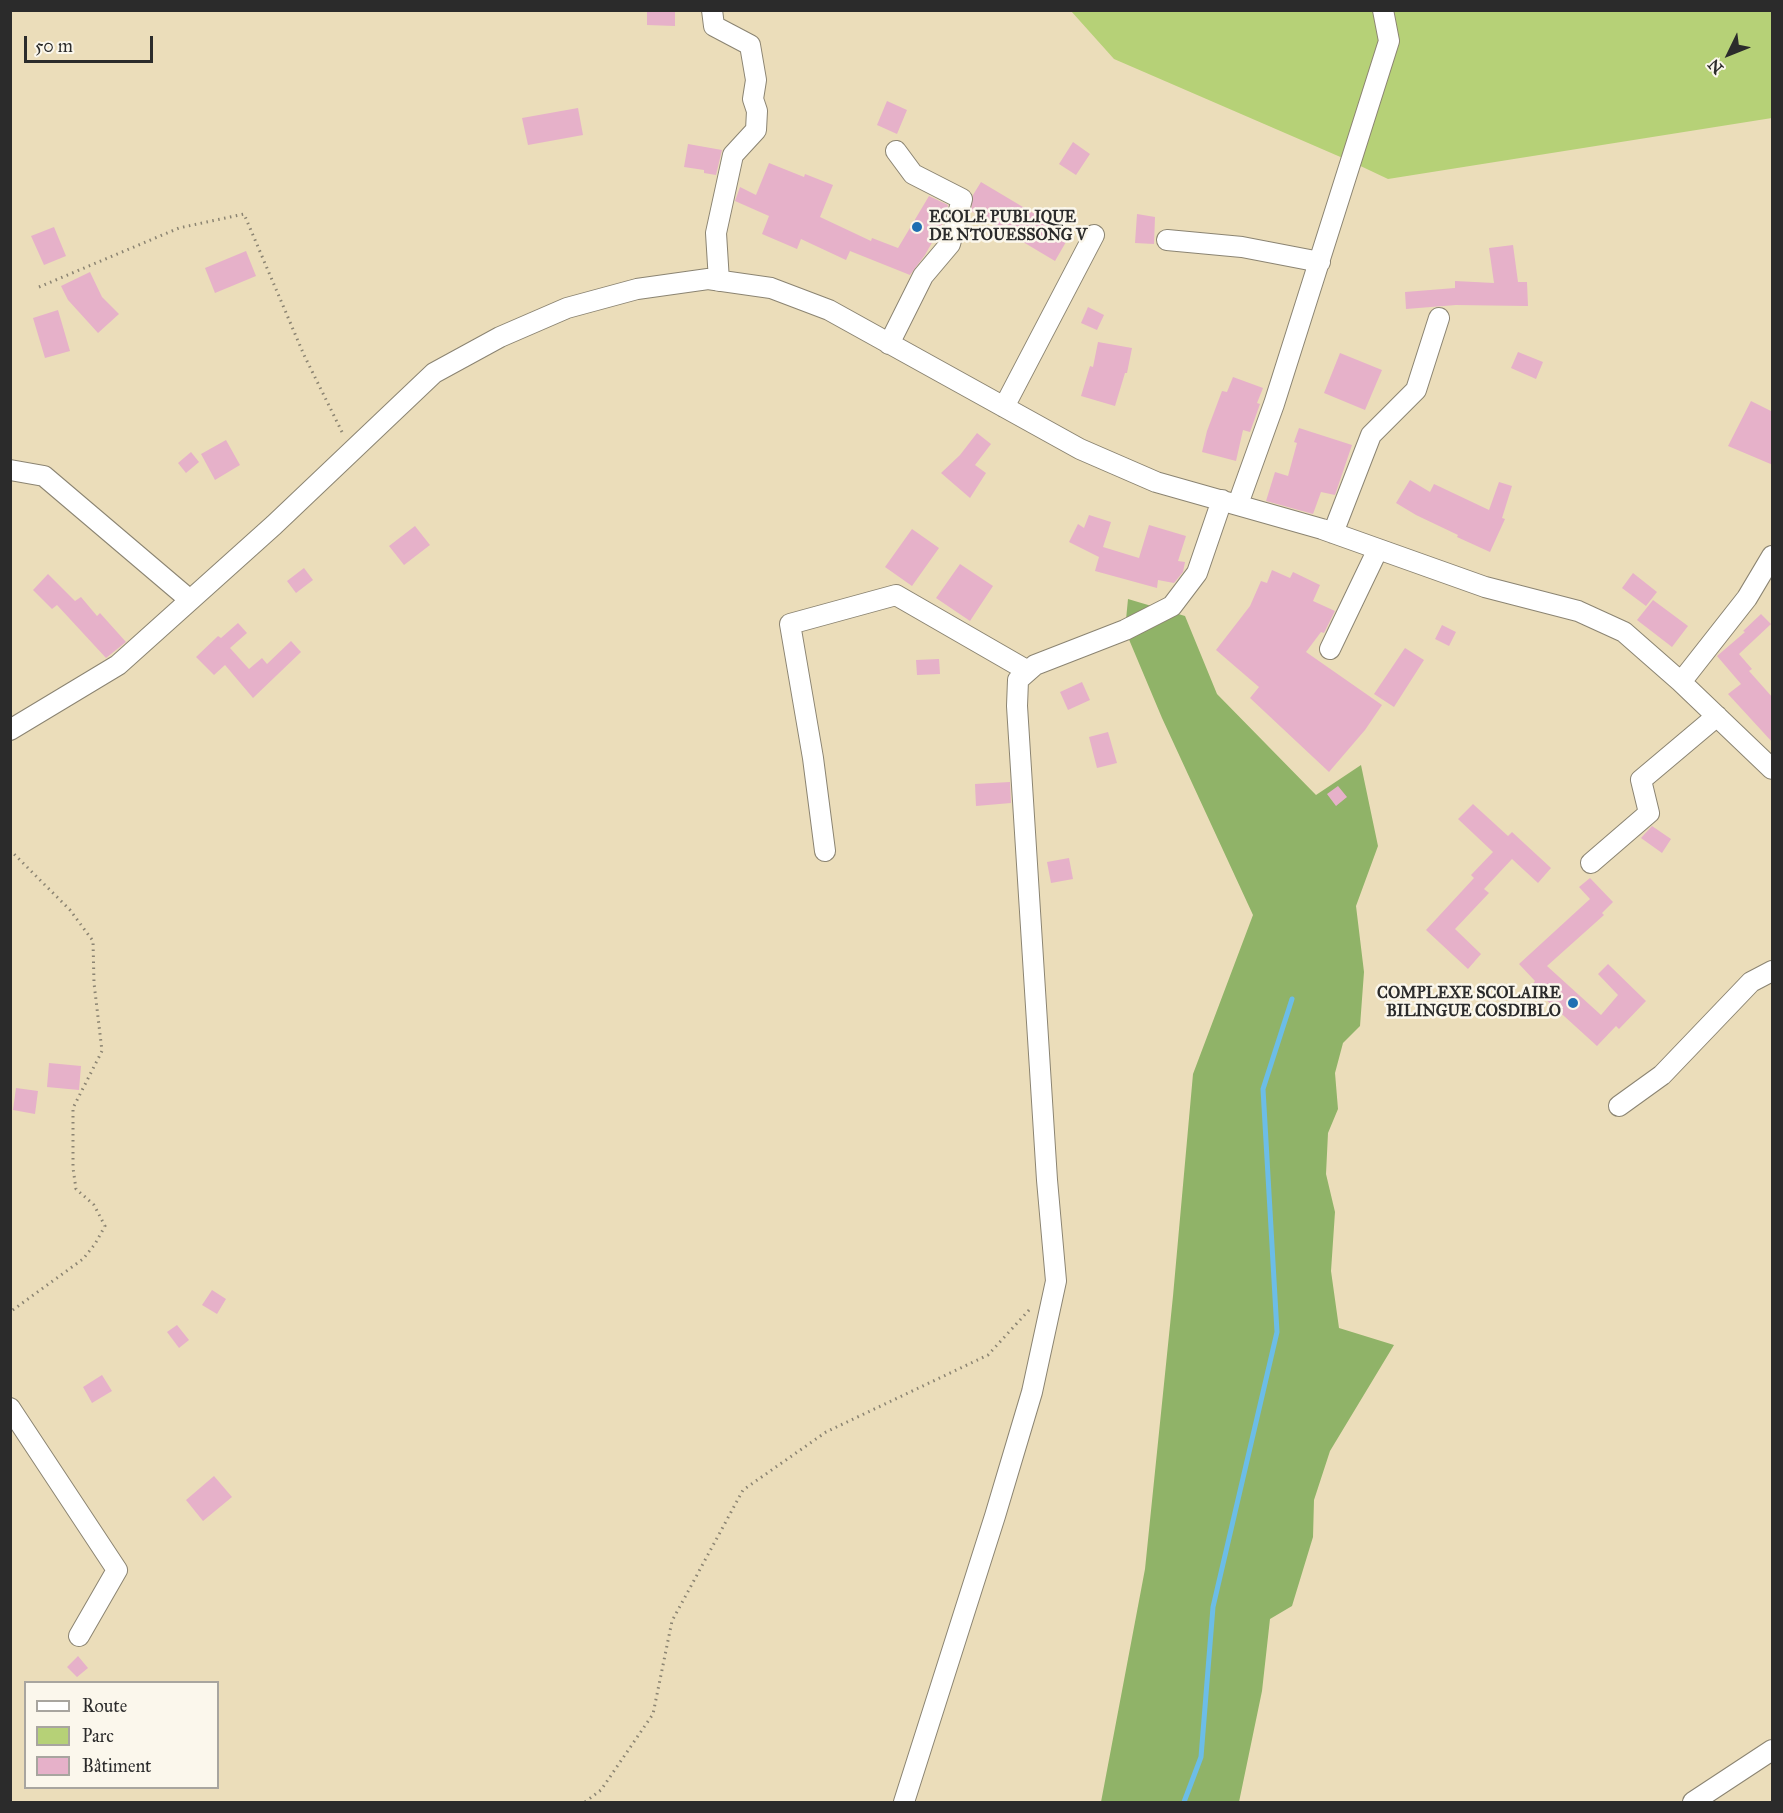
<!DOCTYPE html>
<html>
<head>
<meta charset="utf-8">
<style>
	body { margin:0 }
	#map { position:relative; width:1783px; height:1813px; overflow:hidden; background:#ebddba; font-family:"IM FELL Great Primer",serif }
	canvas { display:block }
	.frame { position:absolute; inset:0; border:12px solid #2b2b2b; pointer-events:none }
	.legend { position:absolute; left:24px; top:1681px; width:195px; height:108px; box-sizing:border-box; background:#fbf7ec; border:2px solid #a8a59f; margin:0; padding:8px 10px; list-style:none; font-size:18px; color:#2b2b2b }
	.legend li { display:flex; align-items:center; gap:12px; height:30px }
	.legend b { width:30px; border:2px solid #a8a59f }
	.north { position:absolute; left:1699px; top:24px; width:60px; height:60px; -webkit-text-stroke:4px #fbf7ec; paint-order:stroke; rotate:227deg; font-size:16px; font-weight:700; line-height:24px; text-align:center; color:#2b2b2b }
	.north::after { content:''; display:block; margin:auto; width:21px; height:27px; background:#2b2b2b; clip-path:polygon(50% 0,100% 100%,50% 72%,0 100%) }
	.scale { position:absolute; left:24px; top:36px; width:129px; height:27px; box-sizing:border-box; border:3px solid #2b2b2b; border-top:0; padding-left:8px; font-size:18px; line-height:21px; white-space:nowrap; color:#2b2b2b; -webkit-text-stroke:4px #fbf7ec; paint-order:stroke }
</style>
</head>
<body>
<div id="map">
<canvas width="1783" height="1813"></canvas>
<div class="frame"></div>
<ul class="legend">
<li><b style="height:8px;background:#fff"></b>Route</li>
<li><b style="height:16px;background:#b6d177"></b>Parc</li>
<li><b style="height:16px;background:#e6b1c9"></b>Bâtiment</li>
</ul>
<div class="north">N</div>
<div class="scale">50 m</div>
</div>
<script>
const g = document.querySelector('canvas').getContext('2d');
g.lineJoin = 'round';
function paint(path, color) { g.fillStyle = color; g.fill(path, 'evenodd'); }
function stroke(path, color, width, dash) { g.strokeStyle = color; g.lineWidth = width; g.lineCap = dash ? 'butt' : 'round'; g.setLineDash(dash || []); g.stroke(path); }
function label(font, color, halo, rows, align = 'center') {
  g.font = font + ' "IM FELL Great Primer",serif'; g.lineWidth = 5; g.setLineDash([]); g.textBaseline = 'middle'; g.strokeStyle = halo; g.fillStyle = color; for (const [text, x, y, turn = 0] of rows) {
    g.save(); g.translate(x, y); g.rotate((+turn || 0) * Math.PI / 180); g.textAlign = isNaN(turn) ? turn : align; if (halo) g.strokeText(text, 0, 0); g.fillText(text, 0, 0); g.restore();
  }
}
paint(new Path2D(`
	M1071,11H1772V118L1388,179L1352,162L1114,59Z`), '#b6d177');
paint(new Path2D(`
	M1128,599L1185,616L1217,694L1316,795L1361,765L1378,846L1356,906L1364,972L1360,1026L1343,1043L1335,1073L1338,1109L1328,1133L1326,1174L1335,1212L1331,1271L1339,1328L1394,1345L1330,1451L1314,1500L1313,1537L1292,1606L1270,1619L1262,1691L1239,1802H1101L1145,1569L1173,1296L1193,1074L1253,915L1162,718L1125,630Z`), '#90b368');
stroke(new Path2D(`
	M1184,1802L1201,1757L1213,1607L1277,1332L1263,1089L1292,999`), '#6cbde7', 5);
paint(new Path2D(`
	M647,10H675V26L647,25Z
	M887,101L907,110L897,134L877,125Z
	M578,108L583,135L528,145L522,118Z
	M1073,142L1090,154L1076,175L1059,164Z
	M688,144L722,150L716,175L704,173V170L684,167Z
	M769,163L804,177L805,174L833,185L820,217L871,241L872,238L898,248L929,196L948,205L944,221L925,255L910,275L850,251L846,260L801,239L797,249L762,234L769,216L735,201L740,187L756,195Z
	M981,182L1070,235L1055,261L971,211L973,195Z
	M1137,214L1155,217L1154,244L1135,243Z
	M54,227L66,256L44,265L31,236Z
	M1513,245L1518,282H1527L1528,306L1456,305L1406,309L1405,292L1455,288V281L1494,283L1489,248Z
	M246,251L256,276L215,293L205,268Z
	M90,272L102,297L119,314L98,333L68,300L61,286Z
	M1088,307L1104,315L1097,330L1081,323Z
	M58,310L70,351L45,358L33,318Z
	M1098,342L1132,348L1127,373H1125L1115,406L1081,396L1090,366L1093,367Z
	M1518,352L1543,362L1536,379L1511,368Z
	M1340,353L1382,370L1365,410L1324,393Z
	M1233,377L1263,388L1257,403L1260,404L1250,432L1243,430L1236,461L1202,452L1207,431L1222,391L1227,392Z
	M1751,401L1773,412V465L1728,446Z
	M1299,428L1352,445L1335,495L1321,492L1313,514L1266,501L1275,472L1288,476L1297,443L1294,442Z
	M977,433L991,444L975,465L986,473L970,498L941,473L960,455Z
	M226,440L240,465L215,480L201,454Z
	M191,452L199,462L186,473L178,463Z
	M1410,480L1430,492L1434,484L1489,510L1499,482L1512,486L1502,518L1505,519L1490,552L1457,537L1458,535L1416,515L1396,503Z
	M1089,515L1111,522L1103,547L1139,558L1149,525L1186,536L1178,561L1185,562L1183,572L1174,583L1158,580L1157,588L1095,571L1099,557L1069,542L1078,524L1084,528Z
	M415,526L430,545L404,565L389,546Z
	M912,529L939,548L912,586L885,567Z
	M960,564L993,586L970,621L936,598Z
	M304,568L313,580L296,593L287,581Z
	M1272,570L1290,578L1293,572L1320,585L1313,601L1335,611L1324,633L1321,632L1306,652L1382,705L1365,730L1329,772L1250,698L1259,687L1216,650L1250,606L1261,581L1267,583Z
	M1633,573L1657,592L1646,606L1622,588Z
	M48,574L75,601L81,597L97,616L100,613L126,642L106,658L57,605L52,609L33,590Z
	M1653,600L1688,626L1672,647L1637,620Z
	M1761,614L1771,624L1739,654L1752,669L1749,671L1773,698V743L1728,694L1741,684L1717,656L1745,632L1743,631Z
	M238,623L247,633L230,648L249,669L262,658L267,664L291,641L301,652L253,698L225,665L214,675L196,657L218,636L221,638Z
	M1442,625L1456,632L1449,646L1435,639Z
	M1405,648L1424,660L1394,707L1374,694Z
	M939,659L940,674L917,675L916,660Z
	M1082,682L1090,700L1068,710L1060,692Z
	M1108,732L1117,763L1097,768L1089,737Z
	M1010,782L1011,803L976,806L975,784Z
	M1338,786L1347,797L1336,806L1327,794Z
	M1473,804L1508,836L1512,832L1551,868L1538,883L1512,859L1484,889L1489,893L1455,929L1481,954L1468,969L1426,930L1474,878L1471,875L1493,852L1458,819Z
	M1652,826L1671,839L1662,853L1641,838Z
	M1069,858L1073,879L1051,883L1047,862Z
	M1590,878L1613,902L1602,913L1604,915L1547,966L1601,1015L1618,995L1598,974L1608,964L1646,1001L1619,1029L1616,1026L1597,1046L1531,986L1535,981L1519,964L1590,899L1579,887Z
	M49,1063L81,1066L79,1090L47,1087Z
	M16,1088L38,1091L35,1114L13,1110Z
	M212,1290L226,1299L217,1314L202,1305Z
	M177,1325L189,1340L179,1348L167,1332Z
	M102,1375L112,1391L92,1403L83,1387Z
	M214,1476L232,1497L203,1521L186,1500Z
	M78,1656L88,1668L77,1677L67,1667Z`), '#e6b1c9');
const street = new Path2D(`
	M712,10L714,26L750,45L756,80L753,99L757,111L756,130L733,155L716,233L719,281
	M1167,240L1242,247L1320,262
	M889,344L923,276L950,244L962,199L913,174L896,151
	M1004,407L1094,235
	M10,470L44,476L190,600
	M1238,504L1274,404L1389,41L1383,10
	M1333,533L1371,435L1416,390L1439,318
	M1330,649L1378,549
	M1681,682L1747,598L1772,556
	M10,730L118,665L274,525L434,373L500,337L567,308L637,289L708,279L771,288L829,310L1080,449L1156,482L1322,529L1485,587L1578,611L1624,632L1681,682L1772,769
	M825,851L813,758L790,624L896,595L1028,671
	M1591,863L1649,813L1641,780L1717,716
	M1619,1106L1662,1075L1751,982L1772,971
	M10,1408L117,1570L79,1636
	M904,1802L995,1516L1032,1392L1056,1281L1047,1180L1017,706L1018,680L1035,665L1125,630L1172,606L1197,573L1222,500
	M1693,1802L1772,1750`);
stroke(street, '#8b8472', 22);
stroke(new Path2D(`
	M39,287L179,228L244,214L304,355L343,434
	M10,850L70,910L93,941L94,983L102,1051L73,1108V1168L76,1189L94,1205L105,1226L95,1244L83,1259L10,1312
	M585,1802L601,1790L653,1714L672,1621L743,1490L826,1432L988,1355L1030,1309`), '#8b8472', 3, [1.5, 4.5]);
stroke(street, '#fff', 20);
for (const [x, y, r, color] of [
	[917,227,6,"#1f6fb2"],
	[1573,1003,6,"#1f6fb2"]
]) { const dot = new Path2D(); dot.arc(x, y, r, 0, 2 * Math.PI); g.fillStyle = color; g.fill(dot); stroke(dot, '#fbf7ec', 2); }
label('bold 16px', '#2b2b2b', '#fbf7ec', [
	["ECOLE PUBLIQUE",929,218],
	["DE NTOUESSONG V",929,236],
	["COMPLEXE SCOLAIRE",1561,994,"right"],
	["BILINGUE COSDIBLO",1561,1012,"right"]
], 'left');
</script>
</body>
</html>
